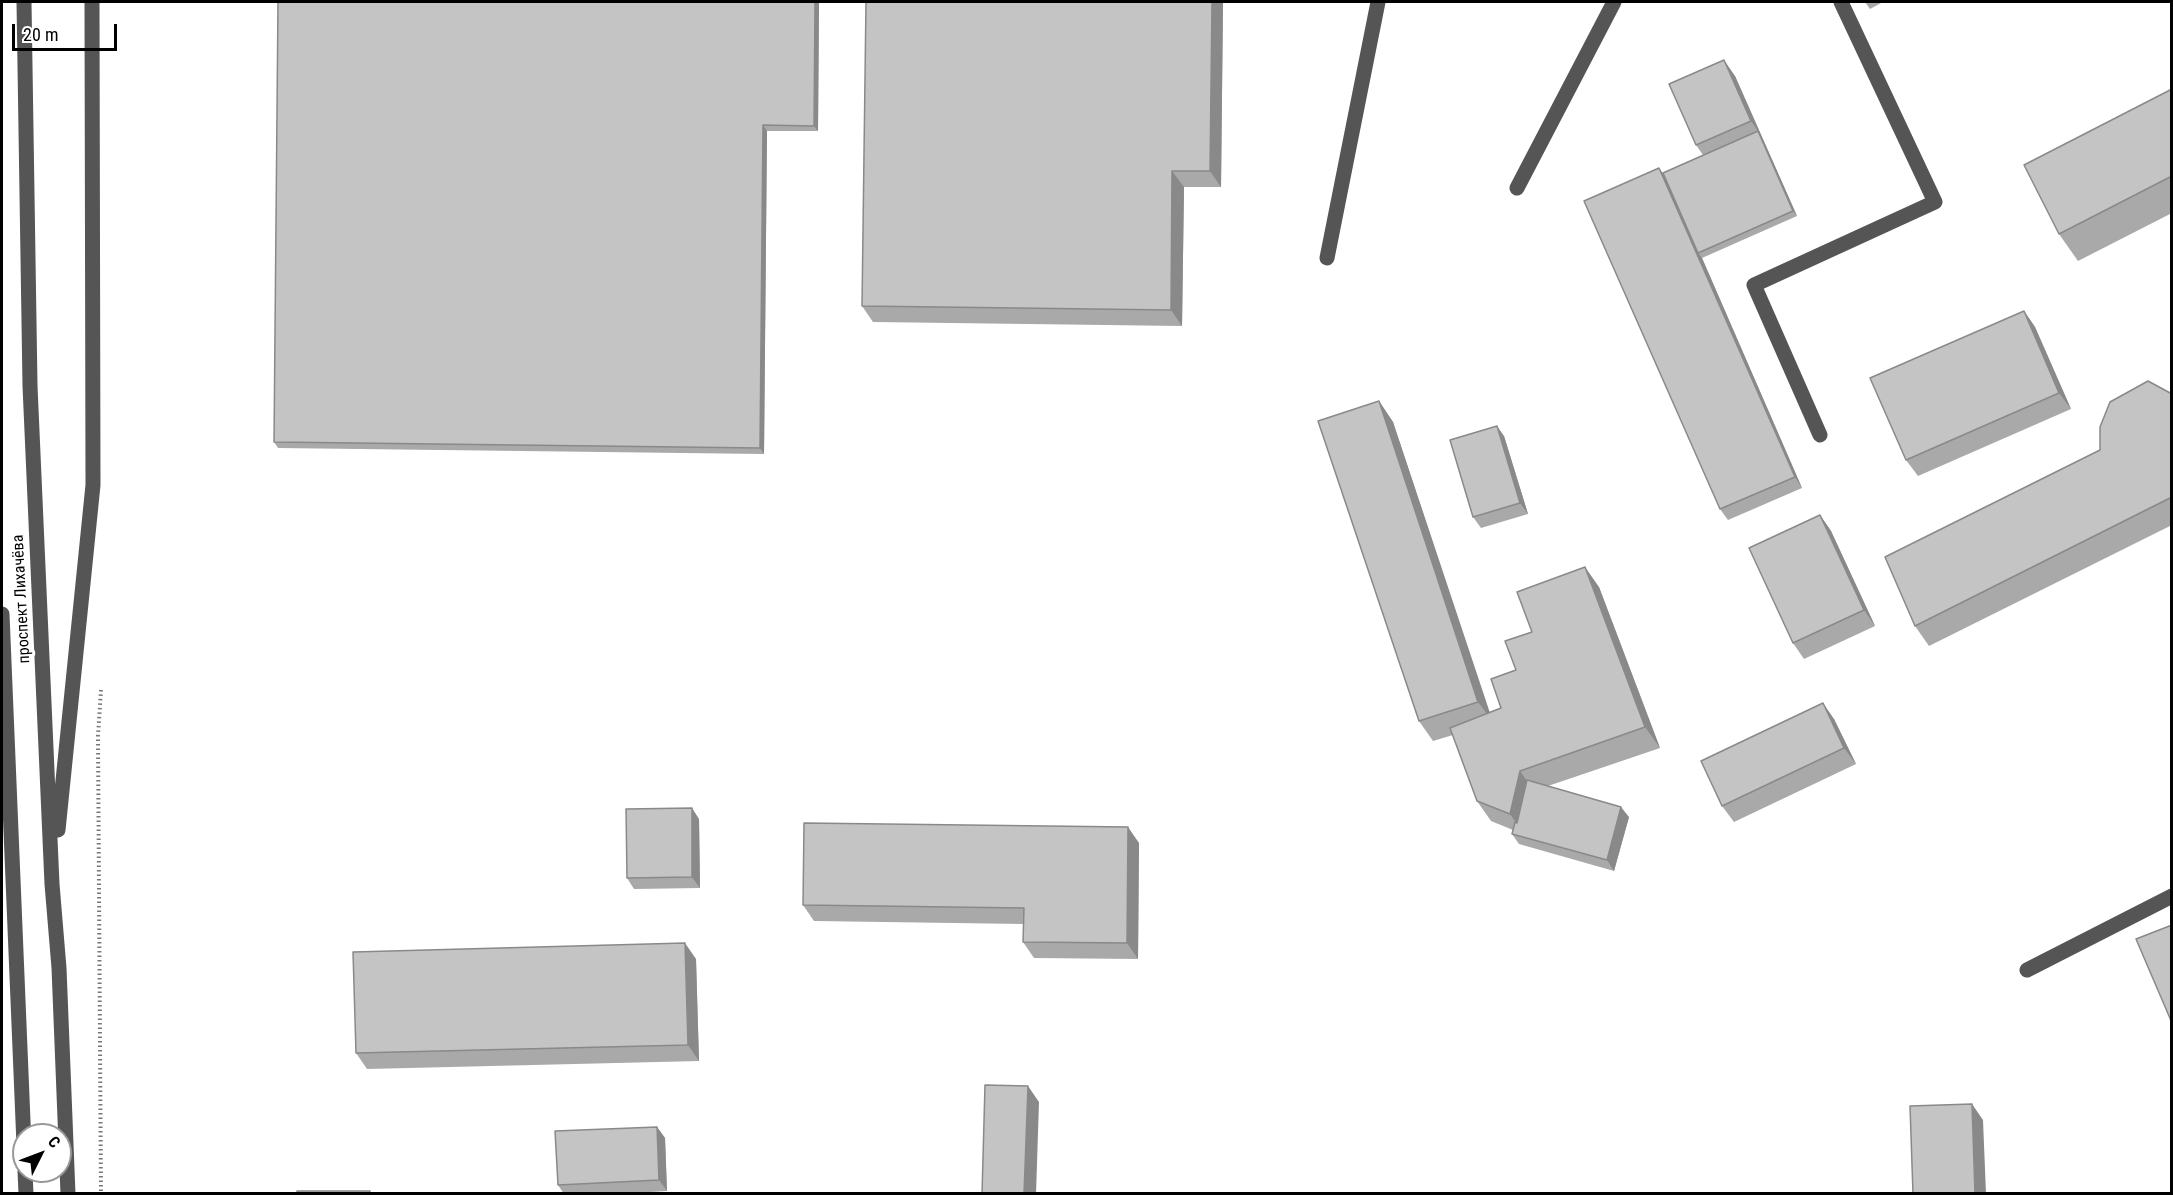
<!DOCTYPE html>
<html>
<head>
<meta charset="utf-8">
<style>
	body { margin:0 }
	#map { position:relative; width:2173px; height:1195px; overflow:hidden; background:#fff; font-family:"Roboto Condensed",sans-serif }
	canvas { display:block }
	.frame { position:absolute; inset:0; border:3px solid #000; pointer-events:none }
	.north { position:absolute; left:12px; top:1123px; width:60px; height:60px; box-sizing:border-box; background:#fff; border:2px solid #999; border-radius:50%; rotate:48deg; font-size:16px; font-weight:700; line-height:24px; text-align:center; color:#000 }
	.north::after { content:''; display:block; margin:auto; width:21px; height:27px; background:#000; clip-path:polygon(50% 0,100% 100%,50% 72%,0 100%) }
	.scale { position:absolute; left:12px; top:24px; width:105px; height:27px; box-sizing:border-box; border:3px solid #000; border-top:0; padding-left:8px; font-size:18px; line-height:21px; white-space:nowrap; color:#000; -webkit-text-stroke:4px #fff; paint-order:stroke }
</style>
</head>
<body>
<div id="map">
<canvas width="2173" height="1195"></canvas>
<div class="frame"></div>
<div class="north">С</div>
<div class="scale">20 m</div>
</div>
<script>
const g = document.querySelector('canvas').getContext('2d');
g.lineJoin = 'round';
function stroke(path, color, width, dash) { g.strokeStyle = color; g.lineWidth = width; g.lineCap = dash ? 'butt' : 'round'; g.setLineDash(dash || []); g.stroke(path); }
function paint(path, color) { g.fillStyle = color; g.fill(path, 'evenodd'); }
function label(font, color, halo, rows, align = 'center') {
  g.font = font + ' "Roboto Condensed",sans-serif'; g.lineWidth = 6; g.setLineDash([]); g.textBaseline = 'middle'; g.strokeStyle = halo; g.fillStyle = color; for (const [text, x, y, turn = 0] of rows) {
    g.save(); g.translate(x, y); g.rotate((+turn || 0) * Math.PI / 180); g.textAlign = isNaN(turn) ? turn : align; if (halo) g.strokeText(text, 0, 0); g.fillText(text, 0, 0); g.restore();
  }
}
stroke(new Path2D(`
	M101,690L98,736L101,1194`), '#777', 4, [1.5, 3]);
stroke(new Path2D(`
	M24,2L30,386L52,884L59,968L68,1194
	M1517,188L1614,2
	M1327,258L1378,2
	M1820,435L1754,285L1935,202L1841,2
	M2,614L24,1145
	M58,830L93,485L92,2
	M2027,970L2172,896
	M25,1171L26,1194`), '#555', 15);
paint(new Path2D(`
	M278,2H819L818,131H767L764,454L278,448L274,442Z
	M1223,2L1221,187H1184L1182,326L873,322L862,306Z
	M1865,2H1883L1870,9Z
	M1735,76L1797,216L1702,258L1802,488L1728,520L1720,509L1663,173L1703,155L1696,145Z
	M2172,89V213L2078,261L2059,234Z
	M2024,311L2035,327L2071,409L1918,476L1906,460Z
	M2172,394V525L1929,646L1915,626L2100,450Z
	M1379,401L1393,422L1489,713L1501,708L1516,670L1532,632L1599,587L1660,748L1548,786L1629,817L1614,871L1519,844L1512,834L1513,830L1491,821L1477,801L1453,735L1433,741L1419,721Z
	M1504,436L1528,514L1481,528L1473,517Z
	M1820,515L1831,531L1875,626L1804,659L1793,643Z
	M1834,719L1856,764L1734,822L1722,806Z
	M699,819L700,888L634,889L627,878Z
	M1139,843L1138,959L1034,958L1023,942L1024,924L814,921L803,905Z
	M696,959L699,1061L367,1069L356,1053Z
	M657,1127L665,1138L667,1191L618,1194H564L558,1185Z`), '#a9a9a9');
paint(new Path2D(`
	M815,2H819L818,131L814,126Z
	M1212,2H1223L1221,187L1210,171Z
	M1724,60L1735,76L1797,216L1793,211L1758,131L1751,121Z
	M763,125L767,131L764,454L760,448Z
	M1659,168L1667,179L1698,253L1702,258L1802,488L1795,477Z
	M1172,171L1184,187L1182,326L1171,310Z
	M2024,311L2035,327L2071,409L2059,393Z
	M1379,401L1393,422L1493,722L1478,702Z
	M1497,426L1504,436L1528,514L1520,503Z
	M1820,515L1831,531L1875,626L1864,610Z
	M1585,567L1599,587L1660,748L1645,727Z
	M1823,703L1834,719L1856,764L1844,748Z
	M1520,771L1534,791L1524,834L1510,814Z
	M1621,807L1629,817L1614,871L1607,860Z
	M692,808L699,819L700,888L692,877Z
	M1128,827L1139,843L1138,959L1127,943Z
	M685,943L696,959L699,1061L688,1045Z
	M1028,1086L1039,1102L1036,1194H1024Z
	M1972,1104L1983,1120L1986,1194H1975Z
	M657,1127L665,1138L667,1191L659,1180Z`), '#898989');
const building = new Path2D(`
	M278,2H815L814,126L763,125L760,448L274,442Z
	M866,2H1212L1210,171H1172L1171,310L862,306Z
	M1724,60L1751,121L1696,145L1669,84Z
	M2172,89V176L2059,234L2024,165Z
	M1758,131L1793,211L1698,253L1663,173Z
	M1659,168L1795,477L1720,509L1584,201Z
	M2024,311L2059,393L1906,460L1870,378Z
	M2148,381L2172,394V497L1915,626L1885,557L2100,450V427L2110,402Z
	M1379,401L1478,702L1419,721L1318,421Z
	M1497,426L1520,503L1473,517L1450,440Z
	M1820,515L1864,610L1793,643L1749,548Z
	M1585,567L1645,727L1520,771L1510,814L1477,801L1450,728L1501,708L1491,679L1516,670L1505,641L1532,632L1517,592Z
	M1823,703L1844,748L1722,806L1701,761Z
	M1527,780L1621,807L1607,860L1512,834L1515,822L1517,823Z
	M692,808V877L627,878L626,809Z
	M804,823L1128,827L1127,943L1023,942L1024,908L803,905Z
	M2172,925V1023L2136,939Z
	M685,943L688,1045L356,1053L353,952Z
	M985,1085L1028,1086L1024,1194H982Z
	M1972,1104L1975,1194H1913L1910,1106Z
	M657,1127L659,1180L558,1185L555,1131Z
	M297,1191H370V1194H297Z`);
paint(building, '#c4c4c4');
stroke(building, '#898989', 1.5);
label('16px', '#000', '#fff', [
	["проспект Лихачёва",22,599,-93]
]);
</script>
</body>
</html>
